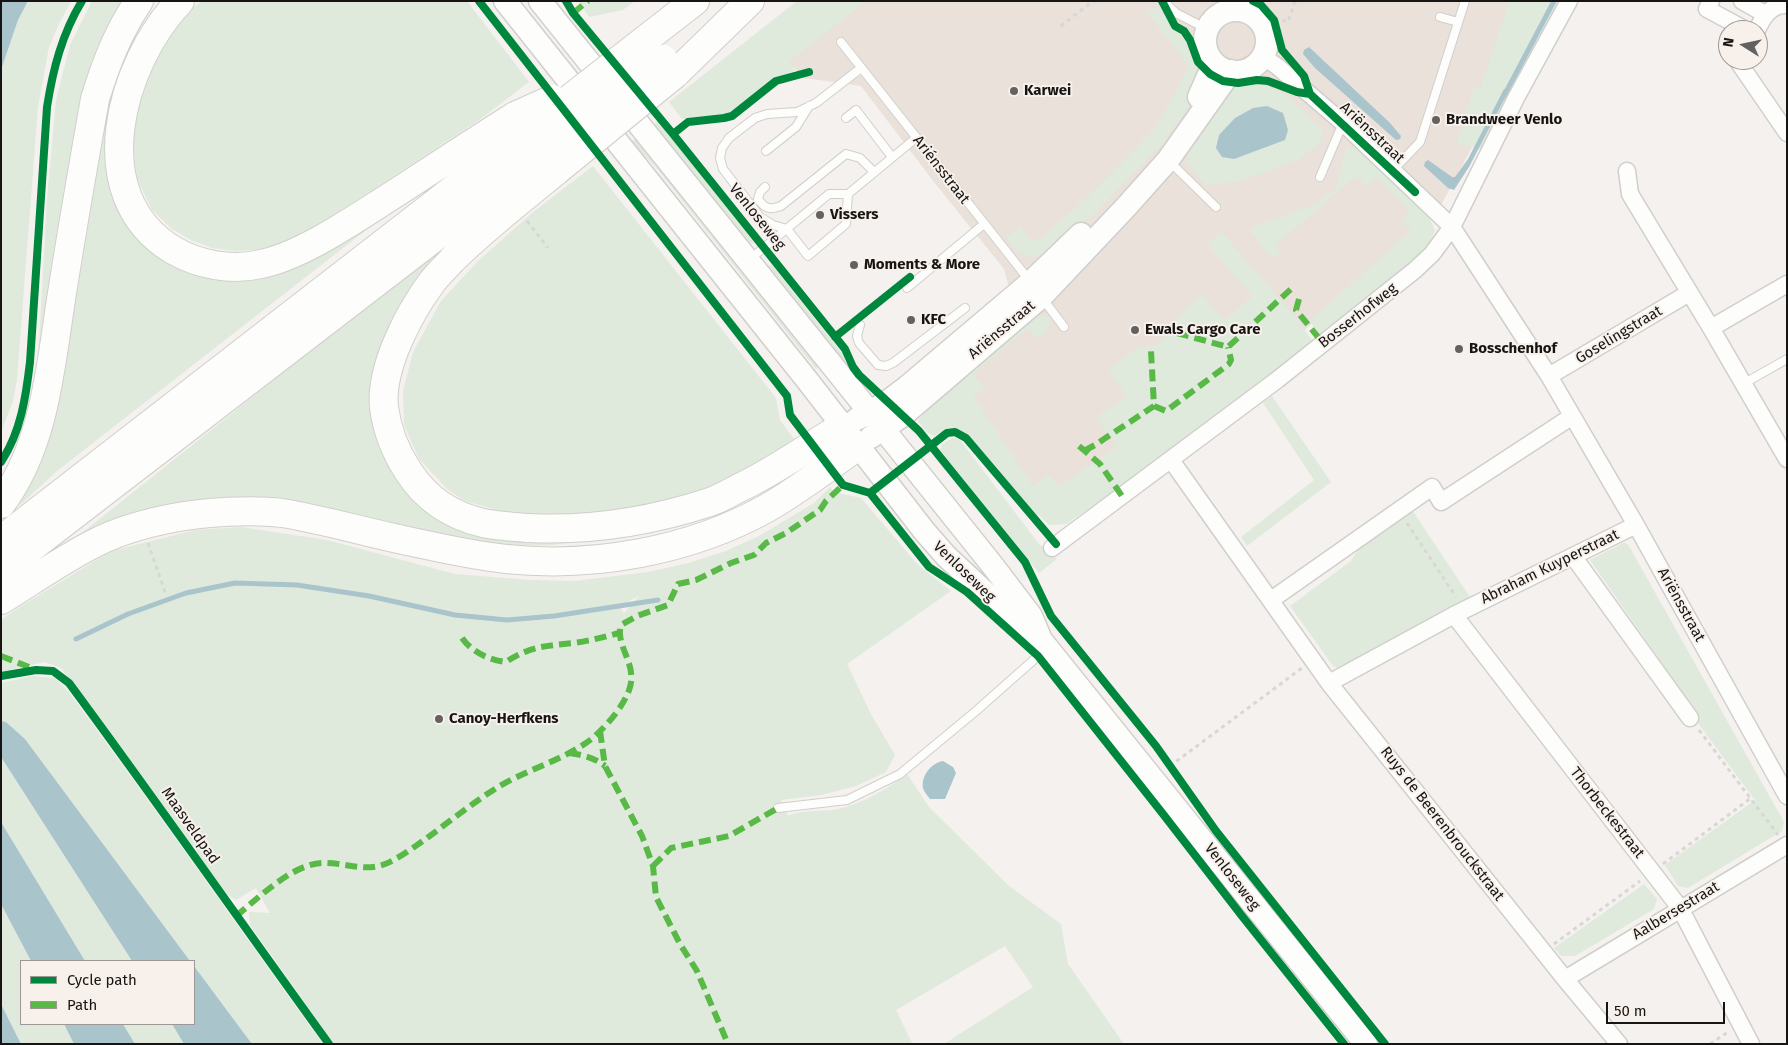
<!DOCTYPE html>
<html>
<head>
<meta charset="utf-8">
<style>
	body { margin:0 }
	#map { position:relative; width:1788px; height:1045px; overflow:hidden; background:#f4f1ee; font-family:"Fira Sans",sans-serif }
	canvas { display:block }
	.frame { position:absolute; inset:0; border:2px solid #171513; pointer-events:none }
	.legend { position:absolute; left:20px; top:960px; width:175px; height:65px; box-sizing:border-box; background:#f7f0eb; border:1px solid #9d9895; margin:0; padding:6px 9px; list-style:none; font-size:15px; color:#171513 }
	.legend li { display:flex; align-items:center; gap:10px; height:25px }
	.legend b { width:25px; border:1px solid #9d9895 }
	.north { position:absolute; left:1718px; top:20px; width:50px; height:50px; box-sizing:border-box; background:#f7f0eb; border:1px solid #9d9895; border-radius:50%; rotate:280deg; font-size:14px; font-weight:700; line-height:20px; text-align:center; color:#171513 }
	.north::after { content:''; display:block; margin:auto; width:18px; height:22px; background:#646260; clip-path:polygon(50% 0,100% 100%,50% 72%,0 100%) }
	.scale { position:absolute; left:1606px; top:1002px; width:119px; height:22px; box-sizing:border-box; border:2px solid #171513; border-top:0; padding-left:6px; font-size:15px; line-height:18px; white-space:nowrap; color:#171513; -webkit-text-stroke:4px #f7f0eb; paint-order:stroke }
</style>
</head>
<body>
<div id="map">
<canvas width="1788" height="1045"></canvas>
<div class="frame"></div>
<ul class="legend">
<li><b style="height:6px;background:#00873e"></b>Cycle path</li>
<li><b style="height:6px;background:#58b947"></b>Path</li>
</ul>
<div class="north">N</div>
<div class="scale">50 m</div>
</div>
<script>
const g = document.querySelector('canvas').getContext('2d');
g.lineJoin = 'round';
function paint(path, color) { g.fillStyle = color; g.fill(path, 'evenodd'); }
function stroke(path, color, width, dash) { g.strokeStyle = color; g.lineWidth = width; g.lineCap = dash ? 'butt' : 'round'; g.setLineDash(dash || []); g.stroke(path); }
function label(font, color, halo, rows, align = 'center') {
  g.font = font + ' "Fira Sans",sans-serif'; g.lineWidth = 4; g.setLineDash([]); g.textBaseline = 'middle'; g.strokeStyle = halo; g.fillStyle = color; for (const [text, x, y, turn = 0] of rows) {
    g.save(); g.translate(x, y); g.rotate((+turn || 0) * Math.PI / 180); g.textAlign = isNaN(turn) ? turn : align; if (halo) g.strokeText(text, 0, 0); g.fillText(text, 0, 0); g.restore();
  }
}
paint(new Path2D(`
	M862,1H1551L1441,205L1297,337L1053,518L971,430L894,386L1009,287L1004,269L934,182L861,86L805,78L787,62Z`), '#e9e1da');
paint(new Path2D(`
	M28,1H71L58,26L49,47L38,107L17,379L13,401L1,432V70L18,20Z
	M92,1H125L37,380L47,199L56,100L70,45Z
	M203,1H467L529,82L479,120L317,226L283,243L256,250L235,251L212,248L191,240L172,229L152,210L137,179L133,146L135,109L157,52L185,12Z
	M578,1H635L623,10L589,17Z
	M797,1H866L789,62L795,71L774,79L729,113L682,119L669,102Z
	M1509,1H1561L1483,150L1457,143L1474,87L1481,88Z
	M1154,8L1159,9L1174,27L1186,37L1202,70L1188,107L1164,142L1092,216L1046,254L1031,257L1018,253L1006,238L1020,226L1032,242L1041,239L1098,187L1156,127L1189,67L1147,12Z
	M131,33L113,95L108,125L114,189L206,271L388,213L57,471L20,505L13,499L41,456L55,418L106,102Z
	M1260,83L1286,95L1324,130L1320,143L1300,159L1238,182L1205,185L1186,161L1190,147L1230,87Z
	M658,121L755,244L747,241L653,126Z
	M637,138L821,365L816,369L655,166L630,142Z
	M1346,147L1355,148L1428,214L1435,231L1425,253L1321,336L1309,321L1411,231L1402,221L1410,212L1376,178L1367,187L1356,176L1276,245L1281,253L1276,256L1269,255L1251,232L1254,227L1316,204L1336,189Z
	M593,166L776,398L780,420L794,439L759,466L711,487L657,504L600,514L551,517L507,513L465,501L447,489L419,459L404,425L403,391L413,352L441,301L478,261L532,213Z
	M1221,231L1300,323L1312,340L1259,384L1106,497L1066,524L1049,525L1041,517L1032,512L962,431C951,428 944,431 934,436L927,432L918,421L931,403L1036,315L1050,317C1052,329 1046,332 1037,339L1028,328L973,374L985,389L973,396L1033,486L1049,475L1058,487L1117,447L1096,417L1127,397L1108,369L1140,347L1154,346L1172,332L1175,321L1202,295L1225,320L1252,296L1207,244Z
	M429,256L434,268L379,380L429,507L636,532L638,535L553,545L500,546L254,506L62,549Z
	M770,265L773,266L844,356L846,365H844L768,269V266Z
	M1272,396L1331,482L1247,546L1241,537L1314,480L1263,403Z
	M953,438L960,440L1039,544L1057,559L1039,573L940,450L942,444Z
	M830,487L834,492L861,498L918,565L951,591L847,664L872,716L895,755L886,772L856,786L821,795L781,800L788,816C801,809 822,812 838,809C864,803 885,790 907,774L929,807L1009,886L1061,924L1068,964L1124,1044H944L1033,987L1005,946L896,1010L912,1043L911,1044H334L250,925L249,912L270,913L256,888L236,900L226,894L75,685L61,668L44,662L1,672V620L18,608L111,551L195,530L241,527L327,540L455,574L530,580L575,581L648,572L688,563L726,551L759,536L814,503ZM639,596L624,613L619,606Z
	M1412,510L1472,600L1341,669L1333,666L1290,606L1351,561L1359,548Z
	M1623,543H1625L1629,546L1784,822L1782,831L1688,888L1678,886L1665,865L1755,800L1692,715L1696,712L1590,560Z
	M33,676L55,678L68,691C155,808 238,927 323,1044H252L194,966V961H190L25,739L6,722L1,721V683Z
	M1,757L132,961H85L1,822Z
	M1644,884L1657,899L1654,909L1575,956H1561L1554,948Z
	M1,904L31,961H21V1024H64L74,1044H21L1,1004Z
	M123,1024H172L184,1044H135Z`), '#dfeadd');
paint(new Path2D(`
	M1,1H28L18,20L1,70Z
	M1309,47L1390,123L1401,136L1400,139L1396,140L1315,68L1303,54L1304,50Z
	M1504,89L1508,92L1469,167L1454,190L1448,188L1424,166L1425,162L1428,160L1452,177H1455L1468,159Z
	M1267,106L1283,113L1288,130L1285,140L1234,159L1222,157L1216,148L1219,135L1235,118L1253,108Z
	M1,721L6,722L25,739L190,961H132L1,757Z
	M943,761L953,767L956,773L945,799H930C927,795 924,792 923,788C921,776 931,763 943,761Z
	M1,822L85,961H31L1,904Z
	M194,966L252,1044H184L172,1024H194Z
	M1,1004L21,1044H1Z
	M64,1024H123L135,1044H74Z`), '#aac4cc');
stroke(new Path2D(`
	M1504,96L1554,1
	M76,639L128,614L186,593L235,583L297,585L369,596L455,615L507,620L554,616L658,600`), '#aac4cc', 5);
const service = new Path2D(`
	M1163,1L1176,13L1207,29
	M1440,17L1458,22
	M841,42L1029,280
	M861,68L816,103L797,112L767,114L755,118L729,138L722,148L720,158L723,169L760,217L773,225L787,229L808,256L846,224L848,194L916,138
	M846,118L856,110L892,157
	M766,151L796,127L809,106
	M1169,161L1216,207
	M1393,170L1420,142L1465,1
	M1320,177L1343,123
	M765,187L760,192L758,199C765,209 770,210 781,206L846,154L860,158L874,172
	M750,259L829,194H848
	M907,288L984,224
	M1043,299L1064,327
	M860,325L857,336L859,343L878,365L886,366L893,363L965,308
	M1743,384L1787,359
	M778,808L847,800L900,774L976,711L1046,649`);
const minor = new Path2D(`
	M1711,1L1707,9L1746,30
	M1742,1L1765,14
	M1757,30C1763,17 1771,4 1787,5
	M1262,56L1278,67L1343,123L1452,227L1549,376L1636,525L1787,796
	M1741,60L1739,63L1787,133
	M1627,171L1630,194L1711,328L1787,459
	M1711,328L1787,284
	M1549,376L1689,293
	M1171,460L1329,683L1565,979L1619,1044
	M1052,548L1277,380L1415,270L1432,254L1452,227L1516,98L1569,1
	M1573,556L1690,718
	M1271,600L1432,487L1441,502L1571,417
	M1454,615L1680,908L1751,1044
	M1329,683L1454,615L1636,525
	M1565,979L1787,845`);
const secondary = new Path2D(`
	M505,1L807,380L925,532L946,556L1020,625L1036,636
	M540,1L993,566L1031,616L1041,640L1366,1044
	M1205 41a31 31 0 1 1 62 0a31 31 0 1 1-62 0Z
	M1199,97L1214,63
	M857,419L887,402L907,387L1030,283L1081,234
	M871,437L902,416L1041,297L1126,207L1168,160L1231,71`);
const motorway = new Path2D(`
	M180,1C120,64 83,196 173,250C199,265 231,271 261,264C301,256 352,221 388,198C430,171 472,143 515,116
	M646,39L695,1
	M675,74L750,1
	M556,171C521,200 484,228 452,260C446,267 438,274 432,282C409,313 380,368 384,407C387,431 395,451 408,471C426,499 450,515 483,523C498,526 514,527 529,528C590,531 652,521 710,502C719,499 728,494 737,489C774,472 808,447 843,426
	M1,504C47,443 51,359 63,287C73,224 84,161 95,99C106,63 118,32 139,1
	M1,540L527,132
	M1,571L543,154
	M1,600C32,581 63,559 95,543C118,531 147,523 173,518C204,512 252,509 282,513C320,519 357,530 394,538C431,546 468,555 506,559C594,568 690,551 767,508C799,490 828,467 858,446`);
stroke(service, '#d1cfcc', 10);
stroke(minor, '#d1cfcc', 19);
stroke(secondary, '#d1cfcc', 25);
stroke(motorway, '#d1cfcc', 30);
stroke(new Path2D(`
	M1275,23L1282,20L1288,22L1295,1
	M1061,26L1093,1
	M527,221L548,248
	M1407,523L1456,597
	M148,543L165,592
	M1699,730L1778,835
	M1170,766L1302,668
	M1663,864L1751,798
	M1554,944L1640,881
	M1710,1044L1728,1032`), '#d8d7d6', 3, [4, 4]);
stroke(service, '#fdfdfc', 8);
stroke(minor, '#fdfdfc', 16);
stroke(secondary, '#fdfdfc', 22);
stroke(motorway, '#fdfdfc', 28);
const motorwayBridge = new Path2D(`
	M515,116L553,99
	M527,132L646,39
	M543,154L663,59
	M556,171L675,74`);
stroke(motorwayBridge, '#d1cfcc', 30, []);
stroke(motorwayBridge, '#fdfdfc', 28);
stroke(new Path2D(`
	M573,13L588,1
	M1299,299L1296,310L1323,343
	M1177,333L1228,347L1291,289
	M1154,406L1166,411L1229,364L1231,360L1228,347
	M1079,446L1100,464L1122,496
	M1084,451L1095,445L1154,406L1151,351
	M462,638C472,652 489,660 506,662C530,646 546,646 573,643C589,641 604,637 619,633
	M1,656L34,669
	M600,731L605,766L642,836L653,866L656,897L680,944L697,971L728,1044
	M569,753C583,755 593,757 605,766
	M653,866L671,848L729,836L778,808
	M236,916C260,897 294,862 325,863C346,863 365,872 385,864C400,858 414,847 427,838C449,822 471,804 495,789C523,771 558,762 586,743C602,732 625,706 630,687C637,663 615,646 621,625L637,616L668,605L678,584L696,580L731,563L754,555L766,543L786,533L820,510L826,501L843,485`), '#58b947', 6, [12, 6]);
stroke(new Path2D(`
	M479,1L787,396L790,415L843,485L870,493L929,567L967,592L1038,656L1163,814L1242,916L1344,1044
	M566,1L573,13L673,134L845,349L853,367L859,375L919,431L1025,562L1051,616L1156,746L1216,831L1385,1044
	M1162,1L1175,26L1184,31L1190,40L1198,62L1210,74L1223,81L1238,83L1257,80L1268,81L1297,92L1310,94
	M1253,1L1261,5L1274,20L1282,50L1304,76L1310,94L1415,192
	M673,134L688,122L724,118L732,116L776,81L809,72
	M835,337L910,277
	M1,462C21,432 26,396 30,362L47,107C53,69 62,34 82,1
	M870,493L947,433L955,432L966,438L1056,544
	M1,676L36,670L53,671L69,683C157,802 242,924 329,1044`), '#00873e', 8);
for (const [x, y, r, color] of [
	[1014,91,5,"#646260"],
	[1436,120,5,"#646260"],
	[820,215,5,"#646260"],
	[854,265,5,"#646260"],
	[911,320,5,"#646260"],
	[1135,330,5,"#646260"],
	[1459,349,5,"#646260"],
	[439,719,5,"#646260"]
]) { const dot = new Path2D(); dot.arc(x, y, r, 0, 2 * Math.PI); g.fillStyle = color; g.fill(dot); stroke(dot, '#f7f0eb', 2); }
label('bold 15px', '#171513', '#f7f0eb', [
	["Karwei",1024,91],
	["Brandweer Venlo",1446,120],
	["Vissers",830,215],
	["Moments & More",864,265],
	["KFC",921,320],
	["Ewals Cargo Care",1145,330],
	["Bosschenhof",1469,349],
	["Canoy-Herfkens",449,719]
], 'left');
label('15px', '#171513', '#f7f0eb', [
	["Ariënsstraat",1372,133,43],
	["Ariénsstraat",941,170,52],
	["Venloseweg",757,217,51],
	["Bosserhofweg",1358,316,-38],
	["Ariënsstraat",1002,330,-40],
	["Goselingstraat",1619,335,-31],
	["Abraham Kuyperstraat",1550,567,-26],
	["Venloseweg",964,572,44],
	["Ariënsstraat",1681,605,61],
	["Thorbeckestraat",1607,813,52],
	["Ruys de Beerenbrouckstraat",1442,824,52],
	["Maasveldpad",190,826,55],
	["Venloseweg",1232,877,52],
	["Aalbersestraat",1676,911,-31]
]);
</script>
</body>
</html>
